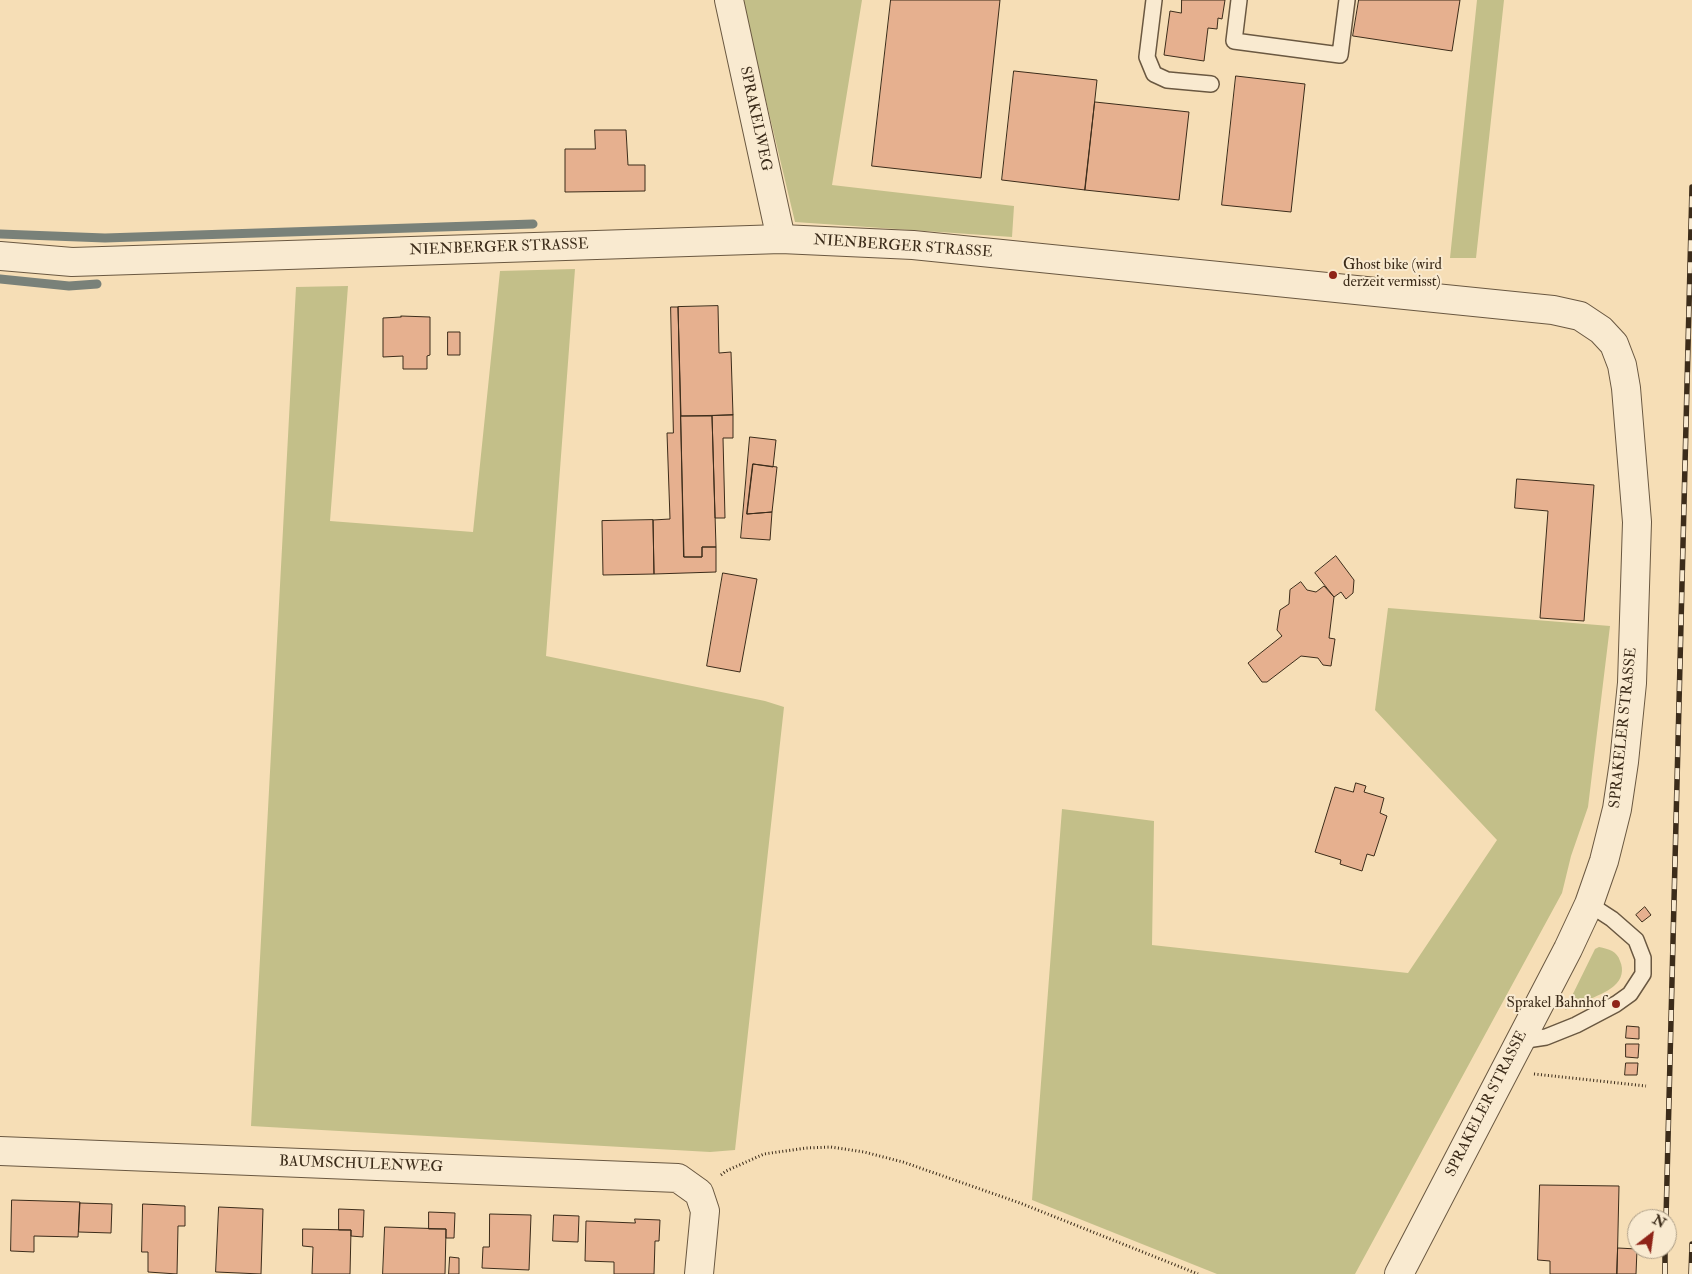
<!DOCTYPE html>
<html>
<head>
<meta charset="utf-8">
<style>
	body { margin:0 }
	#map { position:relative; width:1692px; height:1274px; overflow:hidden; background:#f6deb6; font-family:"IM FELL Double Pica",serif }
	canvas { display:block }
	.north { position:absolute; left:1627px; top:1209px; width:50px; height:50px; box-sizing:border-box; background:#f9ead0; border:1px solid #ad9e87; border-radius:50%; rotate:30deg; font-size:14px; font-weight:700; line-height:20px; text-align:center; color:#3c2c1a }
	.north::after { content:''; display:block; margin:auto; width:18px; height:22px; background:#8f2418; clip-path:polygon(50% 0,100% 100%,50% 72%,0 100%) }
</style>
</head>
<body>
<div id="map">
<canvas width="1692" height="1274"></canvas>
<div class="north">N</div>
</div>
<script>
const g = document.querySelector('canvas').getContext('2d');
g.lineJoin = 'round';
function paint(path, color) { g.fillStyle = color; g.fill(path, 'evenodd'); }
function stroke(path, color, width, dash) { g.strokeStyle = color; g.lineWidth = width; g.lineCap = dash ? 'butt' : 'round'; g.setLineDash(dash || []); g.stroke(path); }
function label(font, color, halo, rows, align = 'center') {
  g.font = font + ' "IM FELL Double Pica",serif'; g.lineWidth = 4; g.setLineDash([]); g.textBaseline = 'middle'; g.strokeStyle = halo; g.fillStyle = color; for (const [text, x, y, turn = 0] of rows) {
    g.save(); g.translate(x, y); g.rotate((+turn || 0) * Math.PI / 180); g.textAlign = isNaN(turn) ? turn : align; if (halo) g.strokeText(text, 0, 0); g.fillText(text, 0, 0); g.restore();
  }
}
paint(new Path2D(`
	M742,0H862L832,185L1014,206L1012,237L795,222Z
	M1477,0H1504L1476,258H1450Z
	M575,269L546,656L765,701L784,707L735,1150L710,1152L251,1126L296,287L348,286L330,521L473,532L500,271Z
	M1388,608L1610,626L1588,807L1571,856L1562,893L1355,1274H1217L1032,1200L1062,809L1154,821L1152,945L1408,973L1497,840L1375,710Z
	M1599,947C1609,949 1617,951 1620,961C1624,970 1622,979 1614,986C1607,993 1576,1005 1565,1010L1595,949Z`), '#c3bf89');
stroke(new Path2D(`
	M0,234L105,238L533,224
	M0,279L69,286L97,284`), '#798179', 9);
const building = new Path2D(`
	M891,0H1000L981,178L872,166Z
	M1182,0H1225L1222,19L1218,18L1217,29L1208,28L1204,61L1164,55L1170,11L1181,13Z
	M1359,0H1460L1452,51L1353,36Z
	M1014,71L1097,80L1085,190L1002,180Z
	M1236,76L1305,84L1291,212L1222,205Z
	M1095,102L1189,112L1179,200L1085,190Z
	M595,130H626L628,165H645V191L565,192V149H595Z
	M718,306L719,353L731,352L733,415L681,416L678,307Z
	M671,307H678L684,557H702V547H716V572L654,574L653,520L670,519L667,433H673Z
	M401,316L430,317V355L427,356V369H403V356L383,357V318L401,317Z
	M448,332H460V355H448Z
	M733,415V438H723L725,518H715L712,416Z
	M681,416H712L716,547H702V557H684Z
	M750,437L776,440L773,467L753,464L747,514L772,512L770,540L741,538Z
	M753,464L777,467L772,512L747,514Z
	M1517,479L1594,485L1584,621L1540,618L1548,511L1515,508Z
	M653,520L654,574L603,575L602,521Z
	M1336,556L1354,580L1353,593L1346,599L1341,592L1334,597L1315,573Z
	M723,573L757,579L740,672L707,666Z
	M1301,582L1307,590L1316,592L1324,586L1334,597L1329,638L1335,639L1331,666L1323,665L1318,658L1301,656L1267,682H1262L1248,663L1282,636L1277,630L1280,610L1289,604L1290,590Z
	M1356,783L1366,786L1364,792L1384,798L1380,813L1387,816L1374,856L1367,854L1362,871L1340,864L1341,860L1315,852L1335,787L1353,792Z
	M1645,907L1651,915L1642,922L1636,915Z
	M1627,1026L1639,1027V1039L1626,1038Z
	M1626,1044H1639L1638,1058L1626,1057Z
	M1626,1063H1638L1637,1075H1625Z
	M1540,1185L1619,1186L1617,1274H1550V1261L1538,1260Z
	M12,1200L80,1202L78,1237L34,1236V1252L11,1251Z
	M80,1203L112,1204L111,1233L79,1232Z
	M143,1204L185,1206V1226H178L177,1274L148,1272V1252H142Z
	M219,1207L263,1209L261,1274L216,1272Z
	M339,1209L364,1210L363,1237L351,1236V1230H339Z
	M429,1212L455,1213L454,1238H446V1229H429Z
	M490,1214L531,1215L529,1270L482,1268L483,1247H489Z
	M554,1215L579,1216L578,1242L553,1241Z
	M635,1219L660,1220L659,1241H655L654,1274H614V1262L585,1261L586,1221L635,1223Z
	M385,1227L446,1229L445,1274H383Z
	M303,1229L351,1230L350,1274H312L313,1247L303,1246Z
	M1618,1248L1637,1249L1636,1274H1617Z
	M450,1257L459,1258V1274H449Z`);
paint(building, '#e6b08f');
stroke(building, '#3c2c1a', 1);
const service = new Path2D(`
	M1154,0L1147,57L1154,74L1167,80L1211,84
	M1239,0L1234,41L1340,55L1347,0
	M1520,1041L1546,1037L1576,1025L1616,1004L1630,994L1643,974V958L1636,940L1612,919L1589,904`);
const minor = new Path2D(`
	M729,0L781,239
	M0,1151L678,1178L699,1193L705,1211L699,1274`);
const tertiary = new Path2D(`
	M0,256L72,262L781,239L913,245L1553,310L1580,316L1601,330L1614,344L1622,365L1626,388L1637,522L1632,683L1624,762L1617,809L1604,861L1589,904L1568,949L1399,1274`);
stroke(service, '#6a5841', 18);
stroke(minor, '#6a5841', 30);
stroke(tertiary, '#6a5841', 30);
stroke(new Path2D(`
	M1534,1074L1646,1086
	M721,1175L726,1171L764,1154L806,1148L831,1147L864,1152L903,1162L1020,1203L1198,1274`), '#3c2c1a', 3, [1, 2.5]);
stroke(service, '#f9ead0', 15);
stroke(minor, '#f9ead0', 28);
stroke(tertiary, '#f9ead0', 28);
const rail = new Path2D(`
	M1666,1219L1692,187
	M1665,1274V1249
	M1691,1274L1692,1244`);
stroke(rail, '#3c2c1a', 5.5);
stroke(rail, '#f9ead0', 4, [11]);
for (const [x, y, r, color] of [
	[1333,275,5,"#8f2418"],
	[1616,1004,5,"#8f2418"]
]) { const dot = new Path2D(); dot.arc(x, y, r, 0, 2 * Math.PI); g.fillStyle = color; g.fill(dot); stroke(dot, '#f9ead0', 2); }
label('15px', '#3c2c1a', '#f9ead0', [
	["SPRAKELWEG",755,119,78],
	["NIENBERGER STRASSE",903,247,4],
	["NIENBERGER STRASSE",499,248,-2],
	["SPRAKELER STRASSE",1624,728,-84],
	["SPRAKELER STRASSE",1487,1104,-63],
	["BAUMSCHULENWEG",361,1165,2]
]);
label('15px', '#3c2c1a', '#f9ead0', [
	["Ghost bike (wird",1343,266],
	["derzeit vermisst)",1343,283],
	["Sprakel Bahnhof",1606,1004,"right"]
], 'left');
</script>
</body>
</html>
